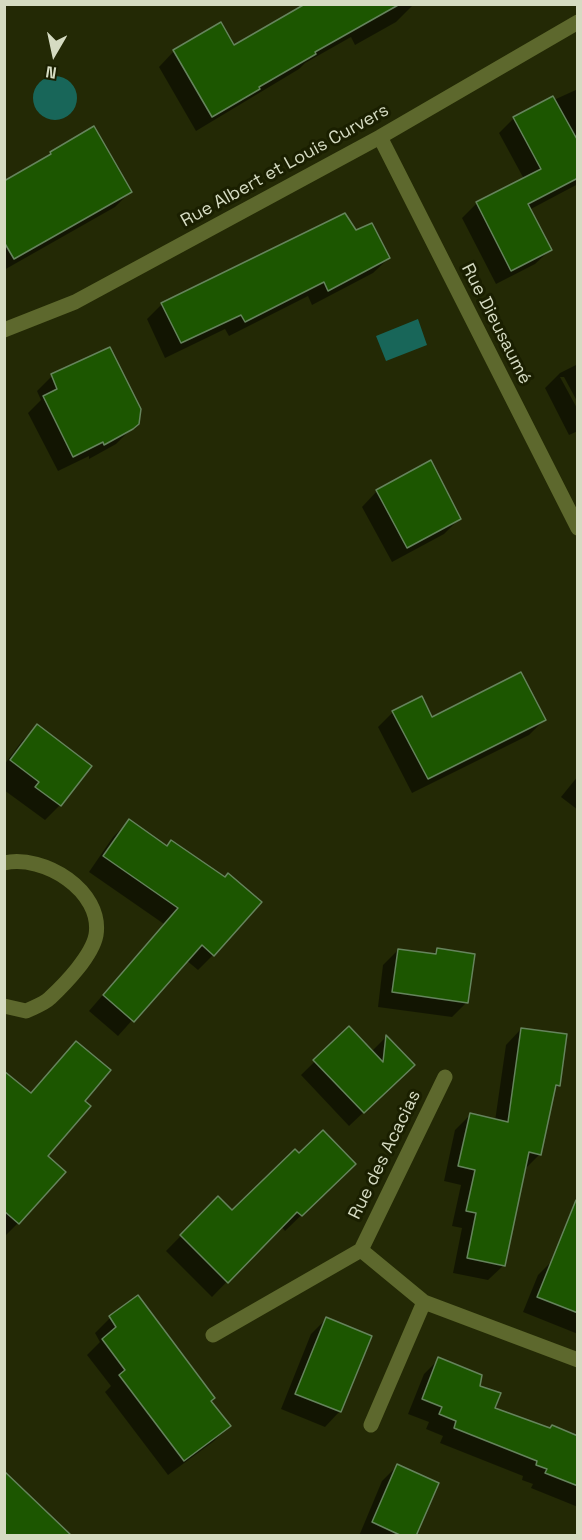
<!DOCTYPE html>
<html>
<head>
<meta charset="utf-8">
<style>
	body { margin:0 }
	#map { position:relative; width:582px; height:1540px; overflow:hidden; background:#232905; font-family:"Space Grotesk",sans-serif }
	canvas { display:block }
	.frame { position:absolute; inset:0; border:6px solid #d5dbc2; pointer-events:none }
	.north { position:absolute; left:24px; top:24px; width:60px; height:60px; -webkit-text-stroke:4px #1a1f00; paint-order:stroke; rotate:189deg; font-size:16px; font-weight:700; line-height:24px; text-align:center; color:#d5dbc2 }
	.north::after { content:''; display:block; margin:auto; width:21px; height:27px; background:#d5dbc2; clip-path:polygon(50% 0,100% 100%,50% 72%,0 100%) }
</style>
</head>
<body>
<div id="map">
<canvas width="582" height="1540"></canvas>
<div class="frame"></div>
<div class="north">N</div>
</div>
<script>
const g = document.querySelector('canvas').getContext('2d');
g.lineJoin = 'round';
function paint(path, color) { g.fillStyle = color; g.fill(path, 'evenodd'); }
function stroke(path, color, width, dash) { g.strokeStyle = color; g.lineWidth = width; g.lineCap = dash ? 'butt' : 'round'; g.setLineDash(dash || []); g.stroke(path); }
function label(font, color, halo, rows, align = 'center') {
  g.font = font + ' "Space Grotesk",sans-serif'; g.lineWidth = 6; g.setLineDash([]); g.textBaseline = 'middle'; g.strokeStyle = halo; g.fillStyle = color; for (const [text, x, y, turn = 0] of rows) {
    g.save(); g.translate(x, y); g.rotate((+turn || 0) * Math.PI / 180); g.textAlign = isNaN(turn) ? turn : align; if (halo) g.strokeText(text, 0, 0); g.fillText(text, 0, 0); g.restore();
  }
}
paint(new Path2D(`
	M33 98a22 22 0 1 1 44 0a22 22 0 1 1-44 0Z
	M418,319L427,345L386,361L376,336Z`), '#186659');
paint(new Path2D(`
	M308,4H411L412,6L396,22L355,45L351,37L305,63L299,69L196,131L159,67L174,51L221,24L234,47Z
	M578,89V184L529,210L550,250L535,264L496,284L462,218L477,203L524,179L499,133L514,118Z
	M51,153L130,192L115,207L4,270V183L43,161Z
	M355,232L389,258L373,273L312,305L308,296L229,336L225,329L165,358L147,319L162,304Z
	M578,364V403L564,377H560L578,410V431L569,435L545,388L560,373Z
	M52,376L137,423L116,444L89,459V456L58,471L28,413L41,400L37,391Z
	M377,491L459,519L444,534L392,562L362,507Z
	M393,712L432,719L544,720L529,735L412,793L378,727Z
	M38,726L60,805L45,820L4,790V765L22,741Z
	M578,776V810L561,797Z
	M129,821L166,848L213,955L198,970L186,960L118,1036L89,1011L164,924L89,872L113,837Z
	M398,950L432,955L437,950L466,1003L452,1017L378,1007L383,965Z
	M349,1028L371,1052L386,1037L399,1079L349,1126L301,1075Z
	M521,1029L559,1085L554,1090L540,1154L524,1170L504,1265L488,1280L453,1273L462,1228L452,1226L461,1185L444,1181L455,1130L470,1115L495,1121L506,1045Z
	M4,1073L30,1094L83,1101L46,1156L18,1223L4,1237Z
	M299,1156L354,1164L285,1231L281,1226L212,1297L166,1251L218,1198L232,1212Z
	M553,1260L578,1269V1334L523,1312L538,1275Z
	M110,1318L210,1401L229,1426L214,1441L168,1475L105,1392L111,1386L87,1355L100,1342L95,1333Z
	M326,1319L340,1411L325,1427L281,1409L311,1334Z
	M439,1359L478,1387L493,1409L549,1430L578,1437V1507L531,1488L533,1484L522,1480L523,1476L440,1443L443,1436L426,1429L429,1422L408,1414L424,1374Z
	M397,1466L414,1536H359L382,1481Z`), '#0007');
const building = new Path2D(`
	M305,4H400L315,52L316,54L259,87L260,89L212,117L173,50L221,22L234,45Z
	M553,96L578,141V178L528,204L552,250L511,271L476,202L541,169L513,117Z
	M94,126L132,192L14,259L4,242V181L51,154L50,152Z
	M345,213L356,230L372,223L390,258L328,291L324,282L245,322L241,315L181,343L161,303Z
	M110,347L141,409L139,424L133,429L104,445L103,442L73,457L43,396L57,389L51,374Z
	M431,460L461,519L407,548L376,490Z
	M521,672L546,720L428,779L392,711L422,696L432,717Z
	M37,724L92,766L61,806L35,787L39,782L10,760Z
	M129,819L167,846L171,840L225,877L228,873L262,902L214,956L202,945L134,1022L103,995L178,908L103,856Z
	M437,948L475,954L468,1003L392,992L398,949L436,954Z
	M349,1026L383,1062L386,1035L415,1065L364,1113L313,1060Z
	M521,1028L567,1034L560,1086L556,1085L541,1155L529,1152L505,1266L467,1258L476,1213L466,1211L475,1170L458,1166L470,1113L508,1122Z
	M76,1041L111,1070L85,1101L91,1106L48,1156L66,1172L19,1224L4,1211V1071L31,1093Z
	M323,1130L356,1164L302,1216L297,1212L228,1283L180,1235L218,1196L232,1210L295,1149L299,1153Z
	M576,1200H578V1313L537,1297Z
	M138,1295L215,1398L211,1401L231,1426L184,1461L119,1375L125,1370L102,1339L116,1327L109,1316Z
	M326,1317L372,1336L341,1412L295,1394Z
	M438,1357L482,1375L480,1386L501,1393L495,1408L550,1428L552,1425L578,1436V1486L545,1473L547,1469L536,1465L537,1461L454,1428L456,1421L439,1414L442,1407L422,1399Z
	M397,1464L439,1483L416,1536H402L372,1522Z
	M4,1471L72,1536H4Z`);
paint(building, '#1c5600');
stroke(building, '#65845c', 1.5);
stroke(new Path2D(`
	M380,137L578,528
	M4,330L75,302L380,137L578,22
	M4,863C44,854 103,891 96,935C92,956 65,984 50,998C44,1004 34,1007 26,1011L4,1006
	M361,1250L424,1302L578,1360
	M213,1335L361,1250L445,1077
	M371,1425L424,1302`), '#5d682d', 15);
label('18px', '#d5dbc2', '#1a1f00', [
	["Rue Albert et Louis Curvers",285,166,-29],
	["Rue Dieusaumé",496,324,63],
	["Rue des Acacias",385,1155,-64]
]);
</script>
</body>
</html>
